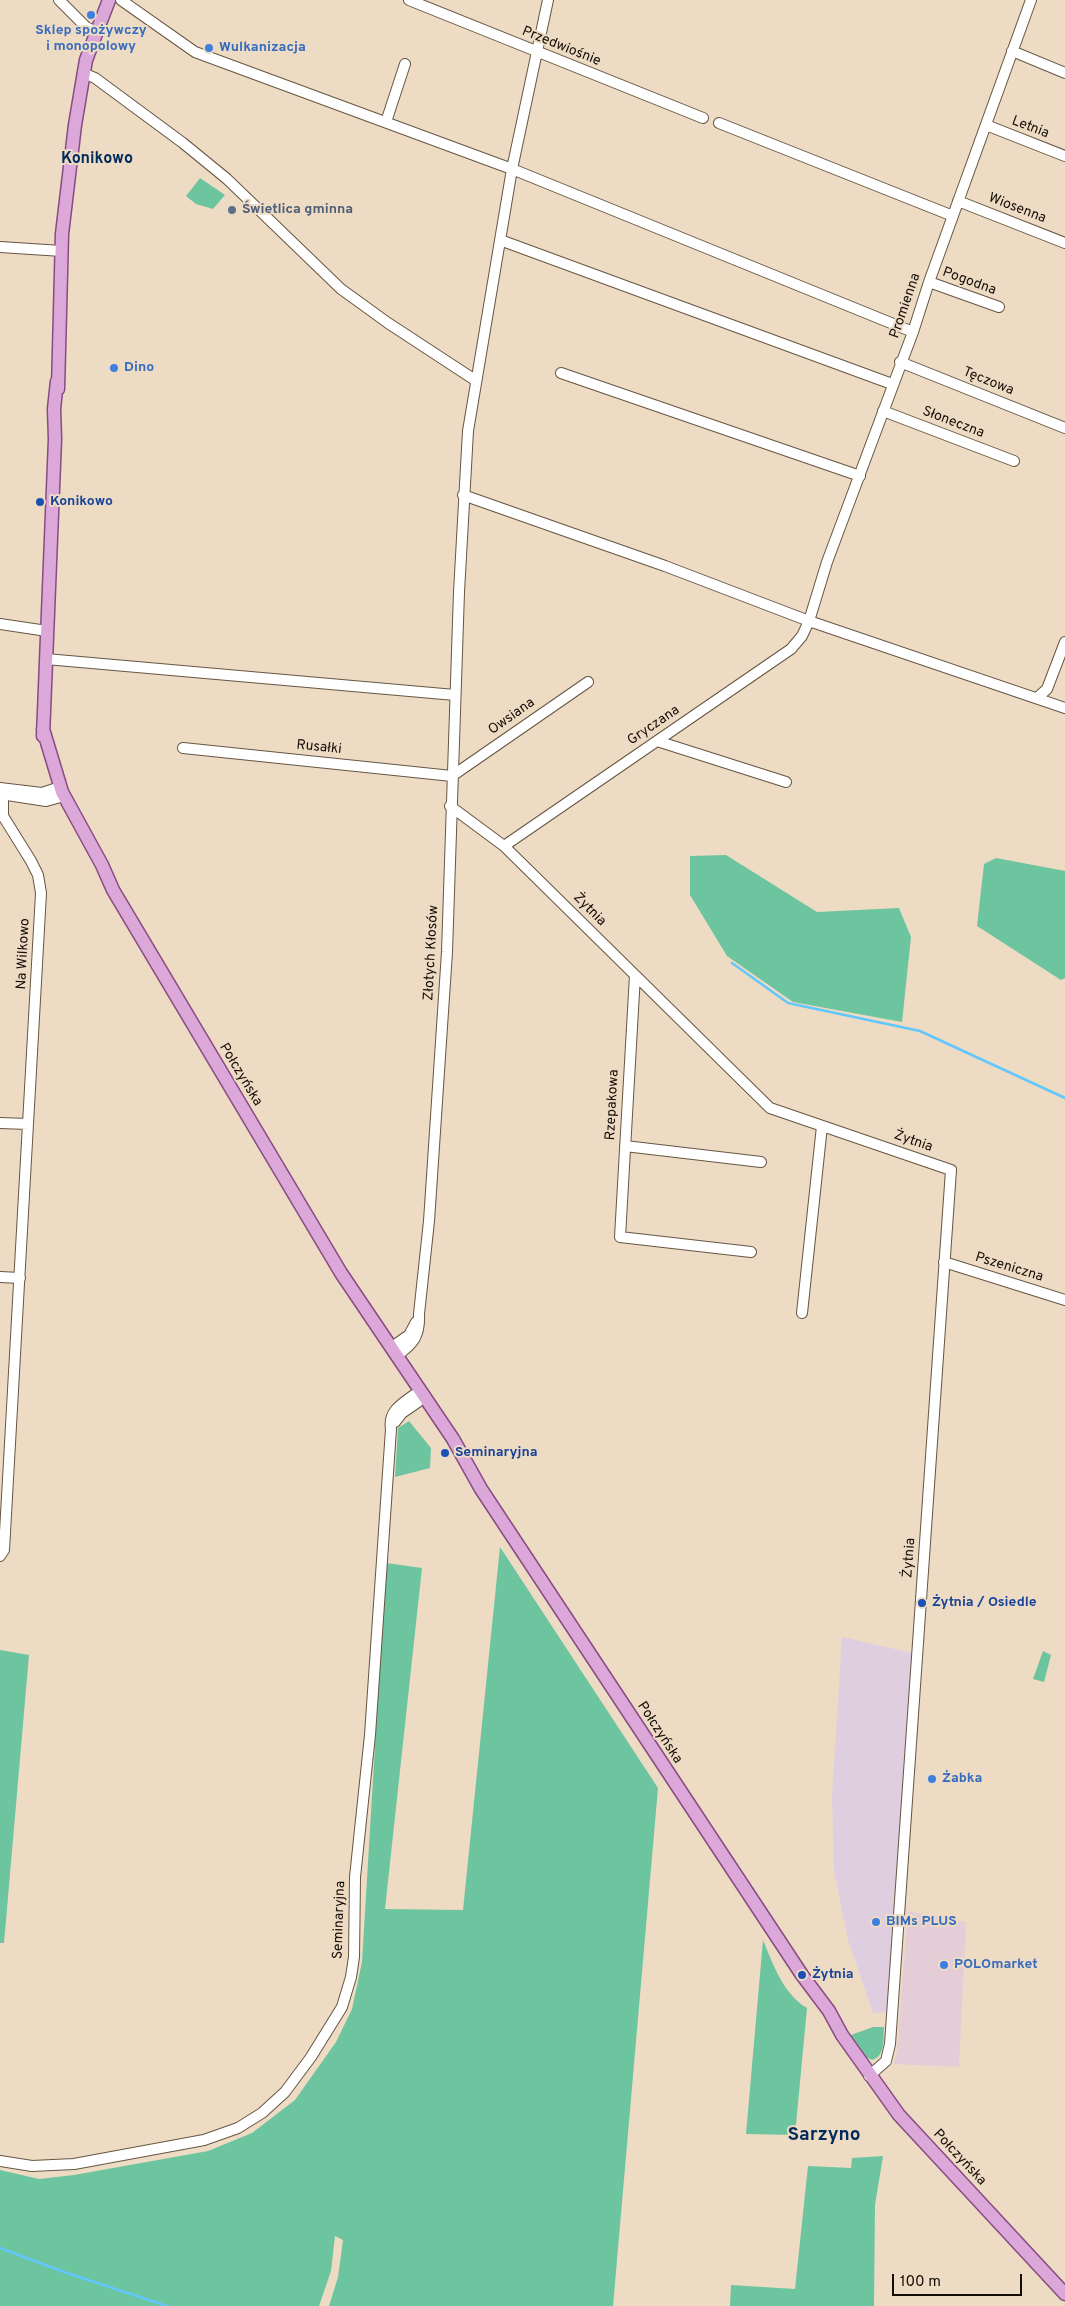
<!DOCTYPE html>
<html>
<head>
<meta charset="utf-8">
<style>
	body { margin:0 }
	#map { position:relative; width:1065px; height:2306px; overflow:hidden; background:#eedbc4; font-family:Overpass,sans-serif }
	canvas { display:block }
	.scale { position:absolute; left:892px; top:2274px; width:130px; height:22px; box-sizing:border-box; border:2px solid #130d06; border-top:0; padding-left:6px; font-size:15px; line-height:18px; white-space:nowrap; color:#130d06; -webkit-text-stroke:4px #eedbc4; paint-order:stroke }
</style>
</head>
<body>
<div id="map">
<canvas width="1065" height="2306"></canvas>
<div class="scale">100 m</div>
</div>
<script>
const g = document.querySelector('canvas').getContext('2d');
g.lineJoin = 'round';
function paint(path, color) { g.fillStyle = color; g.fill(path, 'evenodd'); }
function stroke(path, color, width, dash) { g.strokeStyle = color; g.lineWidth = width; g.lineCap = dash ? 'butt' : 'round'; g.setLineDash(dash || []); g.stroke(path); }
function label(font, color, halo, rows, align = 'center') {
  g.font = font + ' Overpass,sans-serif'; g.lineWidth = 4; g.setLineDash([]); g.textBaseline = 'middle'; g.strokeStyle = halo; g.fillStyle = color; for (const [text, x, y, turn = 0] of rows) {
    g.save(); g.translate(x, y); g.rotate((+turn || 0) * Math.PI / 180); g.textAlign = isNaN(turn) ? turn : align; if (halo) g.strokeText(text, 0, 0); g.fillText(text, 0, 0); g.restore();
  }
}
paint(new Path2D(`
	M908,1911L966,1922L959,2067L894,2064L897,2050Z`), '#e5cdd7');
paint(new Path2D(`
	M842,1637L912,1653L888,2012L873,2013L848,1940L834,1870L832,1796Z`), '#dfcee0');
paint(new Path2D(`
	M200,178L225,195L213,209L196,204L186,196Z
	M726,855L817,912L899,908L911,937L902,1022L793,1002L727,956L690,895V856Z
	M996,858L1065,871V978L1061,980L977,926L984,864Z
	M409,1421L431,1448L430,1468L395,1477L398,1428Z
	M500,1547L658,1788L613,2306H329L338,2277L343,2240L335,2236L331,2271L319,2306H0V2170L39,2179L74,2175L208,2151L252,2133L295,2100L336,2042L352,2009L362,1962L386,1563L422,1568L385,1909L463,1910Z
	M0,1650L29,1655L4,1943H0Z
	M1043,1651L1051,1655L1044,1682L1033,1679Z
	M763,1940C773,1964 783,1994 807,2008L795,2135L746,2134Z
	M873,2027H884C883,2038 886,2056 872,2060L866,2057L851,2035Z
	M883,2156L875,2205L874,2306H730L731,2285L795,2289L808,2166L851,2168L852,2158Z`), '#6dc59f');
stroke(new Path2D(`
	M732,963L788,1003L920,1031L1065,1098
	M0,2248L64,2272L167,2306`), '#62c7fc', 2.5);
const minor = new Path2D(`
	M59,0L86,27L96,32
	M121,0L195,52L512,169L913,332
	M409,0L703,118
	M1012,51L1065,73
	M83,73L95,78L183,143L227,179L341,289L388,323L475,380
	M386,122L405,64
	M719,123L953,216
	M986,125L1065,156
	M958,201L1065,243
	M500,240L892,384
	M0,247L62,251
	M929,282L999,307
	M900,362L1065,428
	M561,373L860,476
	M883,411L1014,461
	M463,495L665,566L809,621L1065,708
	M0,624L47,631
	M46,659L455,695
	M1037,698L1047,689L1065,642
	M657,741L786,782
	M183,748L452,776L588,682
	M0,788L42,793L60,787
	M0,794L46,801L64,796
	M450,806L504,846L770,1108L951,1170L890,2044L886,2061L869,2076
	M504,846L791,649L802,636L809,621L827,562L913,332L929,282L1031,0
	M635,975L620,1237L751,1252
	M0,1123L28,1124
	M625,1146L761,1162
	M944,1262L1065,1300
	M0,1277L20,1278
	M802,1313L822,1126
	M392,1347L409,1335L416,1322
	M397,1355C414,1344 420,1335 419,1314L429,1221L447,952L459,592L468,431L512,169L548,0
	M395,1422L402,1413L418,1402
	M0,1556L4,1550L41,893L38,875L31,861L3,816V795
	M0,2161L32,2166L74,2164L204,2140L238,2128L262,2113L285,2092L311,2057L342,2007L351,1977L354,1957L355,1877L370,1735L391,1429C388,1412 401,1404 414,1395`);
const major = new Path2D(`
	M58,389L62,234L75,125L86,60L109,0
	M43,729L62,792L102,865L113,890L341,1273L453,1439L481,1489L802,1975L829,2011L842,2035L899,2115L1065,2294
	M43,736L55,439L54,409L57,381`);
stroke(minor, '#665642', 12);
stroke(major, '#874c80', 15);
stroke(minor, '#fff', 10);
stroke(major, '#dca8da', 12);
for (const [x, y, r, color] of [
	[91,15,5,"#3f7fe0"],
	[209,48,5,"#3f7fe0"],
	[232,210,5,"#5c6f8a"],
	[114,368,5,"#3f7fe0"],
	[40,502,5,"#1a4fb4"],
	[445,1453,5,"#1a4fb4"],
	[922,1603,5,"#1a4fb4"],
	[932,1779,5,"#3f7fe0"],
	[876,1922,5,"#3f7fe0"],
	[944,1965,5,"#3f7fe0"],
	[802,1975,5,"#1a4fb4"]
]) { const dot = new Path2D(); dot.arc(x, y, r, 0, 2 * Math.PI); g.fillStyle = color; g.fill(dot); stroke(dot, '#eedbc4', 2); }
label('bold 14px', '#366cbe', '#eedbc4', [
	["Sklep spożywczy",91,31,"center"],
	["i monopolowy",91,47,"center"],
	["Wulkanizacja",219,48],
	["Dino",124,368],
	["Żabka",942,1779],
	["BIMs PLUS",886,1922],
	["POLOmarket",954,1965]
], 'left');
label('14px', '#130d06', '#eedbc4', [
	["Przedwiośnie",561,47,22],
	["Letnia",1030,128,21],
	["Wiosenna",1017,209,21],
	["Pogodna",969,282,20],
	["Promienna",906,306,-71],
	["Tęczowa",988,382,22],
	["Słoneczna",953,423,21],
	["Owsiana",512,717,-35],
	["Gryczana",654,726,-34],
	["Rusałki",319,748,6],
	["Żytnia",589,910,45],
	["Złotych Kłosów",432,953,-87],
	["Na Wilkowo",24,954,-87],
	["Połczyńska",240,1075,59],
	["Rzepakowa",613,1105,-87],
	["Żytnia",913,1142,19],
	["Pszeniczna",1009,1268,17],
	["Żytnia",910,1558,-86],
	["Połczyńska",659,1733,57],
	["Seminaryjna",340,1920,-88],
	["Połczyńska",959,2158,47]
]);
label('bold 14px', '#4e5e75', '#eedbc4', [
	["Świetlica gminna",242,210]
], 'left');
label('bold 14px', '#164399', '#eedbc4', [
	["Konikowo",50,502],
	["Seminaryjna",455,1453],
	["Żytnia / Osiedle",932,1603],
	["Żytnia",812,1975]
], 'left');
label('bold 16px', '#002b5c', '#eedbc4', [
	["Konikowo",97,160]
]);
label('bold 19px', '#002b5c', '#eedbc4', [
	["Sarzyno",824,2136]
]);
</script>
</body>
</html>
